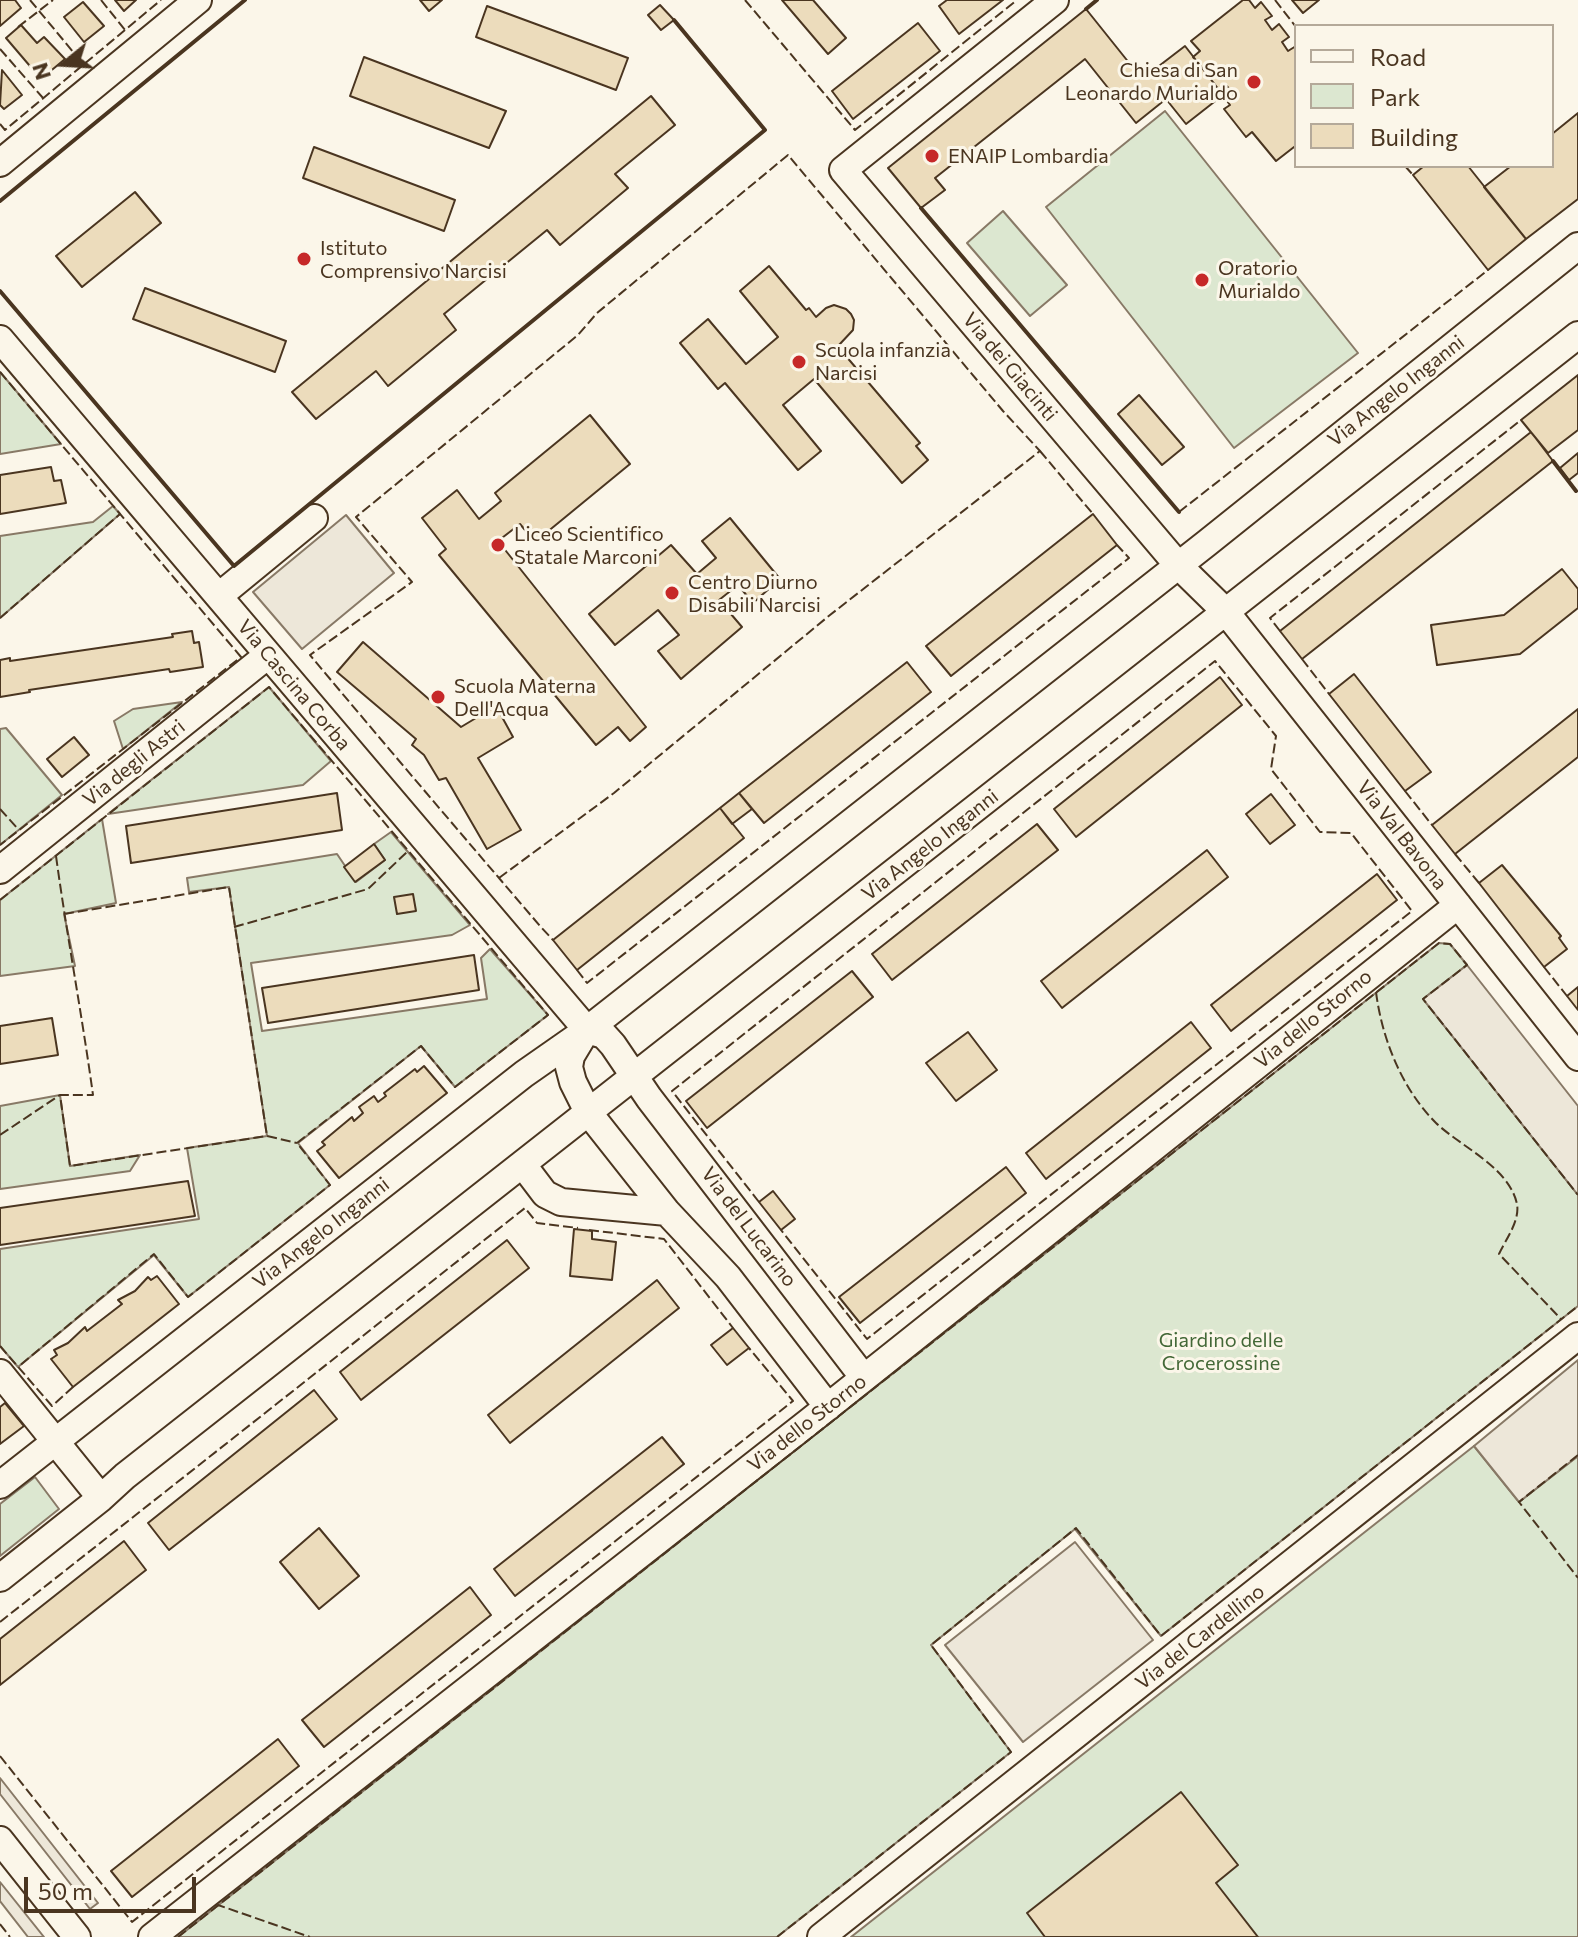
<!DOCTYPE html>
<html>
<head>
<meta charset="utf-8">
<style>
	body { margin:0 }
	#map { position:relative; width:1578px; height:1937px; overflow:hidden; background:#fbf6e9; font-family:Commissioner,sans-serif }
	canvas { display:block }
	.legend { position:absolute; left:1294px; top:24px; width:260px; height:144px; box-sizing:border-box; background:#fbf6e9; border:2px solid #b4a999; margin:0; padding:10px 14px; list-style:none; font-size:24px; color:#4a3520 }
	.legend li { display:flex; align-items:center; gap:16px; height:40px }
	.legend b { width:40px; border:2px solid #b4a999 }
	.north { position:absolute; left:24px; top:24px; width:80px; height:80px; -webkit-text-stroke:6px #fbf6e9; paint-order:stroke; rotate:252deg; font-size:22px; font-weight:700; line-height:32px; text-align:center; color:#4a3520 }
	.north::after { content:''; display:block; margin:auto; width:28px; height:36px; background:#4a3520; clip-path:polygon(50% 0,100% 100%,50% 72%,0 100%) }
	.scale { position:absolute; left:24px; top:1877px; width:172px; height:36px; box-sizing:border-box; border:4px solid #4a3520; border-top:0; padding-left:10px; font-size:24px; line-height:28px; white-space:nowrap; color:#4a3520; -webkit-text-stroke:6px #fbf6e9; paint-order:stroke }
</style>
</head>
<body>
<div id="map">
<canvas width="1578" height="1937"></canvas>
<ul class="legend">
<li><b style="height:10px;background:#fbf6e9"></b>Road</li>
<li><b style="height:22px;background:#dce7d0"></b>Park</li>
<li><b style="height:22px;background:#ecdcbc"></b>Building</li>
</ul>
<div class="north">N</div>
<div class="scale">50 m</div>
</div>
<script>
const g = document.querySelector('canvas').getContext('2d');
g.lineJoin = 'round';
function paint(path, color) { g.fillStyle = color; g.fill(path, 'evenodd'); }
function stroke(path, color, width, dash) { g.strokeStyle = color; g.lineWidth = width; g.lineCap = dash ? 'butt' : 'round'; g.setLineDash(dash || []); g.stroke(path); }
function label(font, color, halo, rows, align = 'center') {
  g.font = font + ' Commissioner,sans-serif'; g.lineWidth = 6; g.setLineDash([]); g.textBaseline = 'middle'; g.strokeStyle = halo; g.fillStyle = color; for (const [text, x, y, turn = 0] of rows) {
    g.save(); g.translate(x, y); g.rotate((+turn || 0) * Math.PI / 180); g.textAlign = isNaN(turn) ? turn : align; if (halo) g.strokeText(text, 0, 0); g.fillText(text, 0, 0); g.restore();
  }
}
const green = new Path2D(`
	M1165,111L1358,353L1234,448L1046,207Z
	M1003,211L1067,285L1030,316L967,243Z
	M0,372L61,444L0,454Z
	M113,506L120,514L0,618V536L93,522Z
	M269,687L331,761L303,785L108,814Z
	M182,702L123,749L114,721L133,709Z
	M6,728L62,795L0,845V729Z
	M102,819L116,903L64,914L75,966L0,976V900Z
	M391,832L470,925L452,935L251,963L262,1031L487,999L481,958L490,949L548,1015L455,1087L421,1046L298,1143L330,1185L188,1297L154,1255L18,1367L0,1346V1249L199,1219L187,1148L267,1136L229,887L189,892L187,878L337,854L356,882L385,860L374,844Z
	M1439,943L1450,944L1467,965L1423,999L1578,1195V1306L1161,1636L1075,1529L931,1645L1011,1752L777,1937H178Z
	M60,1095L70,1166L140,1155L130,1171L0,1189V1106Z
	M1474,1446L1519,1502L1578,1456V1937H851Z
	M35,1477L59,1509L0,1556V1504Z`);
paint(green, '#dce7d0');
stroke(green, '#887966', 2);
const parking = new Path2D(`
	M346,515L394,573L302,649L253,592Z
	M1467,965L1578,1106V1195L1423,999Z
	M1578,1360V1456L1519,1502L1474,1446Z
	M1075,1542L1153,1640L1023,1742L945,1645Z
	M0,1778L98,1903L90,1909L0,1794Z
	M0,1882L44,1937H28L0,1901Z`);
paint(parking, '#ede7d9');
stroke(parking, '#887966', 2);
const building = new Path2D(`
	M0,0H15L21,8L0,26Z
	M115,0H136L124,11Z
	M420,0H442L429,11Z
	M782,0H813L846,38L828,54Z
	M947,0H1003L959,34L939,6Z
	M1243,0H1249L1255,8L1261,2L1272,16L1265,20L1272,30L1279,24L1289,37L1282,42L1288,51L1296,46V149L1294,147L1276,161L1252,132L1246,137L1224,109L1230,105L1227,101L1234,95L1227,86L1219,91L1210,78L1217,73L1210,64L1203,69L1193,57L1200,51L1191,41Z
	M1292,0H1319L1303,13Z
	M83,2L104,26L84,42L64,17Z
	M660,5L674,20L661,30L648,15Z
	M487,6L628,58L616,90L476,37Z
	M1086,9L1142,79L1185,46L1223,95L1186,124L1166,99L1136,123L1085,59L935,178L945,190L921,208L888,168Z
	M918,23L940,51L853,119L832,91Z
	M21,25L37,43L44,37L65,59L41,79L6,38Z
	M364,57L506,111L489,148L350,96Z
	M2,70L22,95L4,109L0,105Z
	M651,96L675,125L615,174L628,188L560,245L547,230L444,314L456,330L388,386L376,371L316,419L292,392Z
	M1578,113V199L1526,239L1484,187L1511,166H1552V134Z
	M314,147L455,200L444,231L303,178Z
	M1424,166H1468L1526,239L1488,270L1413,175Z
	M135,192L161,223L82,287L56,256Z
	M769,266L806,310L809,308L816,317L826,308L834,305L846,309L851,314L854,320L853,330L839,345L846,353L845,355L920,443L916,446L928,460L902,483L814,379L783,405L821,451L798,470L725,383L718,389L680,343L708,319L746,364L778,337L740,291Z
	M145,288L286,341L275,372L133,319Z
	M1578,375V430L1548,453L1521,420Z
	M1139,395L1184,447L1162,465L1118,414Z
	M590,415L630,464L535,542L520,524L498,541L646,727L630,741L618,727L596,745L439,555L446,549L422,518L457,490L479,519L501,501L495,493Z
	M1531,432L1553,461L1302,659L1280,631Z
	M1578,453V473L1569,480L1560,468Z
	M51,467L54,481L61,480L66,503L0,514V475Z
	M1093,514L1117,545L951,676L926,646Z
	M730,518L780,579L753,603L738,585L719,600L742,627L681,679L658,651L679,635L658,610L615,645L589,614L671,545L697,574L716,558L702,541Z
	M1562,569L1578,589V608L1520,654L1437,665L1431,625L1504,615Z
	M192,631L194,643L199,642L203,667L170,672L169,669L29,690L30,692L0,697V660L10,658V661L173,637L172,634Z
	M363,642L461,727L496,706L513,737L478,758L521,830L487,849L446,778L439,780L424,755L412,745L416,739L337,672Z
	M907,662L931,692L764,823L739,793Z
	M1354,674L1431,772L1405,791L1329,694Z
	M1220,677L1242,705L1076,837L1054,809Z
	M1578,709V757L1455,854L1432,825Z
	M74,737L89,755L62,777L47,759Z
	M337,793L342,830L131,863L126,826Z
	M739,793L752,809L732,824L720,808Z
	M1271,794L1295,825L1270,844L1246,814Z
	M720,808L744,838L577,970L553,940Z
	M1037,824L1058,850L892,980L872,954Z
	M374,844L385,860L355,882L344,867Z
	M1207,850L1228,877L1062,1008L1041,981Z
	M1502,865L1561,936L1559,938L1567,949L1544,967L1479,883Z
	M1377,874L1397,900L1231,1031L1211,1005Z
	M413,894L416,911L397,914L394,897Z
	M474,955L479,990L268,1023L262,988Z
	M852,971L873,997L707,1128L686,1101Z
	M1578,987V1010L1567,996Z
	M52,1018L58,1055L0,1064V1026Z
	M1191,1022L1211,1048L1046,1179L1026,1153Z
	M968,1032L997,1070L956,1101L926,1063Z
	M424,1066L447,1093L339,1178L317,1151L325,1145L322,1142L352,1117L354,1121L363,1113L359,1107L374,1096L378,1102L386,1096L384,1093L415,1069L417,1072Z
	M1006,1167L1026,1193L860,1323L839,1297Z
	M188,1181L195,1216L0,1245V1208Z
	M773,1191L795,1219L781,1230L759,1202Z
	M574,1229L592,1231V1239L616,1242L612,1280L570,1276Z
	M507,1240L529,1268L361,1400L340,1372Z
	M157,1276L179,1304L73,1387L51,1359L57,1355L54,1350L68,1343L85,1327L87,1331L122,1304L118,1300L135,1291L148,1277L151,1280Z
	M657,1280L679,1308L510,1443L488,1415Z
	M733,1328L749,1348L727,1365L711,1345Z
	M314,1390L337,1419L169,1550L148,1523Z
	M5,1403L24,1426L0,1444V1407Z
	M662,1437L684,1464L515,1596L494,1569Z
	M319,1528L359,1576L319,1609L280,1562Z
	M124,1541L146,1570L0,1685V1639Z
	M470,1587L491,1615L324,1747L302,1720Z
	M278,1739L299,1766L132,1897L111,1871Z
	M1181,1792L1238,1865L1216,1883L1258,1937H1045L1027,1913Z`);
paint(building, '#ecdcbc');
stroke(building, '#4a3520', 2);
const minor = new Path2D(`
	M1055,0L843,170L1177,564L1226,612L1578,1057
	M0,163L198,0
	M0,339L587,1030
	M219,596L314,518
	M0,870L268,655
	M587,1030L604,1035L613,1045L649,1098L864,1378
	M583,1036L571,1056L569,1067L573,1082L588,1112L667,1212L728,1277L828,1407
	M523,1165L545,1194L561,1202L667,1212
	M0,1373L101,1498
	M0,1485L524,1074L587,1030L1207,543L1578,246
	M0,1578L101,1498L125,1476L1578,335
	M0,1840L77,1937
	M152,1937L810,1421L1458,905
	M821,1937L1578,1336`);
stroke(minor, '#4a3520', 30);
stroke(minor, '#fbf6e9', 26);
stroke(new Path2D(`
	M30,0L84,65
	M101,0L125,30
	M745,0L855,130L1017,0
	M1275,0L1296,27
	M18,27L53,0
	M0,49L43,98
	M0,124L5,130L161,0
	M1405,166L1413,175
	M0,372L241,657L0,845
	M1040,451L1093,514
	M1179,512L1488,270
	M0,618L120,514
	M1280,631L1270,618L1521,420
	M1302,659L1329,694
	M1405,791L1432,825
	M0,809L19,830
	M1455,854L1479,883
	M56,856C67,936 82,1015 93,1095H60L70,1166L267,1136L297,1143
	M499,878L614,793L830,615L1040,451L1003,411L788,155L597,313L578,335L356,517L412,582L310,655C386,746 463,836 540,926L553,940
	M0,900L269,687L548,1015L455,1087L421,1046L297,1143L330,1185L188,1297L154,1254L18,1367
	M64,914L229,887L267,1136
	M234,927L368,889L407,852
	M1544,967L1567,996
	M577,970L587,983L1129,558L1117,545
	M1376,992C1382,1039 1402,1089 1436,1123C1461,1147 1509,1167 1517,1204C1520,1221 1506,1239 1499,1254L1561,1319
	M0,1135L60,1095
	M759,1202L672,1091L1215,661L1276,736L1271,769L1320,832L1351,833L1412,911L867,1339L781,1230
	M589,1230L664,1239L733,1328
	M0,1346L52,1406L73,1387
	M1578,1455L1519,1502L1578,1578
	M0,1622L525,1208L537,1223L578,1228
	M0,1756L132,1922L793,1401L749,1348
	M216,1907L218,1905L310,1937
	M0,1924L10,1937
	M178,1937L1439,943L1450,944L1467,965L1423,999L1578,1195
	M777,1937L1011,1752L931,1645L1076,1528L1161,1636L1578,1306`), '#4a3520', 2, [10, 4]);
stroke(new Path2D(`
	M1086,9L1097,0
	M0,201L245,0
	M921,208L1179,512
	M0,291L234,566L765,130L674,20
	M1553,461L1576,491`), '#4a3520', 4);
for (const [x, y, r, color] of [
	[1254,82,8,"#c62828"],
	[932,156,8,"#c62828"],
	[304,259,8,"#c62828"],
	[1202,280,8,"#c62828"],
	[799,362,8,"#c62828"],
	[498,545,8,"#c62828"],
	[672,593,8,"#c62828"],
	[438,697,8,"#c62828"]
]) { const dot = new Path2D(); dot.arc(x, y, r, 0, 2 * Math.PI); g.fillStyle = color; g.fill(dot); stroke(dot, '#fbf6e9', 3); }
label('20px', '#4a3520', '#fbf6e9', [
	["Chiesa di San",1238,70,"right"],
	["Leonardo Murialdo",1238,93,"right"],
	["ENAIP Lombardia",948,156],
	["Istituto",320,248],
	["Comprensivo Narcisi",320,271],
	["Oratorio",1218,268],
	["Murialdo",1218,291],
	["Scuola infanzia",815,350],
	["Narcisi",815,373],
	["Liceo Scientifico",514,534],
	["Statale Marconi",514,557],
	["Centro Diurno",688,582],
	["Disabili Narcisi",688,605],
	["Scuola Materna",454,686],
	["Dell'Acqua",454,709]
], 'left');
label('20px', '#4a3520', '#fbf6e9', [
	["Via dei Giacinti",1010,367,50],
	["Via Angelo Inganni",1396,391,-38],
	["Via Cascina Corba",294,685,50],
	["Via degli Astri",134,763,-39],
	["Via Val Bavona",1402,835,52],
	["Via Angelo Inganni",930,845,-38],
	["Via dello Storno",1313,1019,-39],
	["Via del Lucarino",749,1227,53],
	["Via Angelo Inganni",321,1233,-38],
	["Via dello Storno",807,1423,-38],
	["Via del Cardellino",1200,1637,-38]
]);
label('20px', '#436837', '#fbf6e9', [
	["Giardino delle",1221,1340],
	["Crocerossine",1221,1363]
]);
</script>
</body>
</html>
